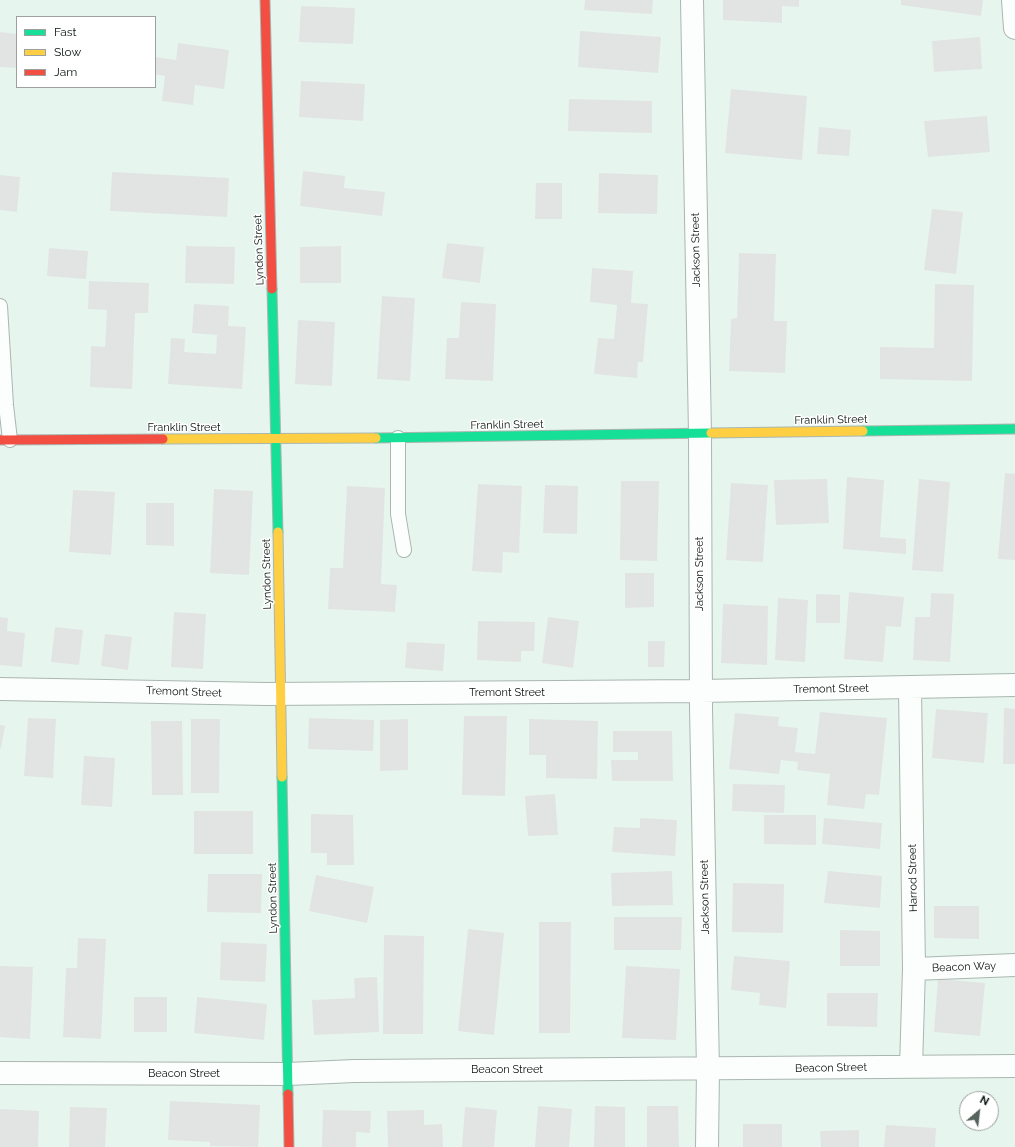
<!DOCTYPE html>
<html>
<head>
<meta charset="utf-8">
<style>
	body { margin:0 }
	#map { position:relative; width:1015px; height:1147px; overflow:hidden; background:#e6f6ee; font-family:Raleway,sans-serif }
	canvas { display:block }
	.legend { position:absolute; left:16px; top:16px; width:140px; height:72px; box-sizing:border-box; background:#fff; border:1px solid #9ca19f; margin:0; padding:5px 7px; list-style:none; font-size:12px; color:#08130e }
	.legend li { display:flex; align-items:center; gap:8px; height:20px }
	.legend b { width:20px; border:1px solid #9ca19f }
	.north { position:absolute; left:959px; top:1091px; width:40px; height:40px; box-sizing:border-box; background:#fff; border:1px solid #9ca19f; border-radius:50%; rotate:28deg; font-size:11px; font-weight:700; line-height:16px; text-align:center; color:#08130e }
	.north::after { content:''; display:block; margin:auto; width:14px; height:18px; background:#56625c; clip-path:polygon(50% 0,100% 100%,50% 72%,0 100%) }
</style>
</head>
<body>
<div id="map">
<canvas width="1015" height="1147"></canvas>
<ul class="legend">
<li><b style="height:5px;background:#16e098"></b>Fast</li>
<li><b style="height:5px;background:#ffcf43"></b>Slow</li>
<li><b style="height:5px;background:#f24e42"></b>Jam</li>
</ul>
<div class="north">N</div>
</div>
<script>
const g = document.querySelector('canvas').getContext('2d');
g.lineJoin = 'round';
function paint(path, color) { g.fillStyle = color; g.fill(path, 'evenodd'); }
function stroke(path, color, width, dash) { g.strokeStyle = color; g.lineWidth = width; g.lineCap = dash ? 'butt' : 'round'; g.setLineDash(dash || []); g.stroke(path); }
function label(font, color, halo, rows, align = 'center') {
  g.font = font + ' Raleway,sans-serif'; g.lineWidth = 3; g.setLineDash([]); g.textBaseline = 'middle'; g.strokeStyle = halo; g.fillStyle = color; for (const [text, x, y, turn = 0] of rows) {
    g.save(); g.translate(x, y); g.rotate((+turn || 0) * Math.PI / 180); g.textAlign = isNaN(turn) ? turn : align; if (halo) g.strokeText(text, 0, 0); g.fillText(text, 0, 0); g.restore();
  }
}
paint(new Path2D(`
	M585,0H653L652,14L584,10Z
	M723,0H799V7L782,6V23L723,20Z
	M901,0H983L981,16L901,5Z
	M301,6L355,8L353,44L299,42Z
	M580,31L661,37L658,73L578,67Z
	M0,32L17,34V68L0,67Z
	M980,37L982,69L934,72L932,41Z
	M178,43L229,50L224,89L195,85L193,105L162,101L165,76L155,74V57L176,60Z
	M301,81L365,84L363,121L299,117Z
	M731,89L807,96L802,160L725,153Z
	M569,99L652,101V133L568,131Z
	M987,116L990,152L928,157L924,121Z
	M819,127L851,130L849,156L817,154Z
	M303,171L345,176L344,188L385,192L382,216L300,206Z
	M112,172L229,178L227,217L110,211Z
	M599,173L658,175L657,214L598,213Z
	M0,175L20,177L17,212L0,210Z
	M536,183H562V219H535Z
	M932,209L963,212L956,274L924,270Z
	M447,243L484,247L480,283L442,278Z
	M186,246L235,247L234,284L185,283Z
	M341,246V283H300V247Z
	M49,248L88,251L86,279L47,276Z
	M739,253L776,254L774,321H787L785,373L729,371L731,319L737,318Z
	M592,268L633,271L631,303L648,304L643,362H638L637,378L594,374L598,338L614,339L617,305L590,302Z
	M89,281L149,283L148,313H135L132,389L90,387L91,346L105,347L107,310L88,309Z
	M935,284L974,285L972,381L880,379V347L934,348Z
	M382,296L415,298L410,381L377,379Z
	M461,302L496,304L493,381L445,379L447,338H459Z
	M194,304L229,306L228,326L246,327L242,389L168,384L171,338L185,339L184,352L216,354L217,335L192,333Z
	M298,320L335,322L332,386L295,384Z
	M1005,473L1015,474V560L998,559Z
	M847,477L884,480L880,537L906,539V554L843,549Z
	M827,479L829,523L776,525L774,480Z
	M919,479L950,482L943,572L912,570Z
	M621,481H659L657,561L620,560Z
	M731,483L768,485L763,562L726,560Z
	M478,484L522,486L519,553L503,552L502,573L472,571Z
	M545,485L578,486L577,534L543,533Z
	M347,486L385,488L381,584L397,585L395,612L328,609L330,568H343Z
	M214,489L253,491L249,575L210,573Z
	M73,490L115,492L111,555L69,552Z
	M146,503H174V546L146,545Z
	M625,573H654V607L625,608Z
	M849,592L904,597L901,627L886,626L883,662L844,659Z
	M931,593L954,594L950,662L913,660L915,617H930Z
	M816,594L840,595V623H816Z
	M778,598L808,600L805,662L775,660Z
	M723,604L768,606L767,665L721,663Z
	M174,612L206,614L203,669L171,667Z
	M0,617L8,618L7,631L25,633L22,667L0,665Z
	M548,617L579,621L573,668L542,663Z
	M478,621L535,622L534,651H521V662L477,660Z
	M55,627L83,630L79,665L51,662Z
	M105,634L132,637L128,670L101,666Z
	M648,641H665L664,667H648Z
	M407,642L445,644L443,671L405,668Z
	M1004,708L1015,709V764H1003Z
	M936,709L988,713L984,763L932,758Z
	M820,712L887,718L879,795L866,794L864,809L827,805L830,774L797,770L798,762L781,760L779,774L729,769L735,713L779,717L778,726L798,728L795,752L815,754Z
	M464,716H507L505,796L462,795Z
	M28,718L56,719L53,778L24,776Z
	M309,718L374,720L373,751L308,749Z
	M191,719H220L219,793H191Z
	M408,719V770L380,771V720Z
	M529,719L598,721L597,779L546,778V755H529Z
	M151,721H182L183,795H152Z
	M0,725L5,726L1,748H0Z
	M613,731H672L673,781H612L611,760H638V752H613Z
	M84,756L115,758L112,807L81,805Z
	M733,784L785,785L784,813L732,811Z
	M555,794L558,835L528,836L525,796Z
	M194,811H253V854H194Z
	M311,814L353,815L354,865H327V853H311Z
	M764,815H816V845L764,844Z
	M640,818L677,820L675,856L612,852L614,827L640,828Z
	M824,818L882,823L880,849L822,844Z
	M672,871L673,905L612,906L611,873Z
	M828,871L882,876L880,908L824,903Z
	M208,874H262L261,913L207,912Z
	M316,875L374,887L367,923L309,911Z
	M733,883L784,884L783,933L732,932Z
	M934,906H979V939L934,938Z
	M614,917H682L681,950H614Z
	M539,922H571L570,1033H539Z
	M468,929L504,933L494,1035L458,1031Z
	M840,930L880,931V966H840Z
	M384,935L424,936L423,1034H383Z
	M78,938L106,939L101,1039L63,1037L66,968H77Z
	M221,942L267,944L265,982L220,980Z
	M734,956L790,961L786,1008L759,1005L760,993L731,990Z
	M0,966L33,967L30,1039L0,1037Z
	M626,966L680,969L676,1040L622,1038Z
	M377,977L379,1032L314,1035L312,1000L355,998L354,978Z
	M938,979L985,983L980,1036L934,1032Z
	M827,993H878L877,1027L827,1026Z
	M134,997H167V1032H134Z
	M197,997L267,1004L264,1040L194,1033Z
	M170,1101L260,1105L258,1147L210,1146V1142L168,1140Z
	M538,1106L572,1109L569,1147H535Z
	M595,1106L625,1107V1147H594Z
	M647,1106H678L679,1147H647Z
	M70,1107L107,1108L105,1147H69Z
	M465,1107L497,1110L494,1147H462Z
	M0,1109L39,1111L38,1147H0Z
	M323,1110L371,1111L370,1133L356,1132V1147H322Z
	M424,1110V1125L442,1124L443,1147H388L387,1111Z
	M743,1124H782V1147H743Z
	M886,1125L936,1128L935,1147H884Z
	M859,1130V1147H821L820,1131Z`), '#e2e4e4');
const lane = new Path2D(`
	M0,306L6,405L10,440
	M398,438V514L404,550`);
const street = new Path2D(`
	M692,0L700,434L701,708L708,1070L707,1147
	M1013,0L1015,28
	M910,688L914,969L911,1067
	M0,689L266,694L701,691L1015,685
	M914,969L1015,965
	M0,1073L288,1074L354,1071L1015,1066`);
const fast = new Path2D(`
	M272,289L278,532
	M863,431L1015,429
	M376,438L711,433
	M282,777L288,1094`);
const slow = new Path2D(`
	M711,433L863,431
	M163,439L376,438
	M278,532L282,777`);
const jam = new Path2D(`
	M265,0L272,289
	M0,440L163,439
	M288,1094L289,1147`);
stroke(lane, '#aab6b0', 16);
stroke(street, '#aab6b0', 24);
stroke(fast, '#aab6b0', 11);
stroke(slow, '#aab6b0', 11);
stroke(jam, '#aab6b0', 11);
stroke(lane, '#fbfefc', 14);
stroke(street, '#fbfefc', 22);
stroke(fast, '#16e098', 9);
stroke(slow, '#ffcf43', 9);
stroke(jam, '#f24e42', 9);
label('11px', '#08130e', '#fff', [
	["Lyndon Street",259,250,-92],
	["Jackson Street",696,250,-91],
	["Franklin Street",831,420,-1],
	["Franklin Street",507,425,-1],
	["Franklin Street",184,428],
	["Lyndon Street",267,574,-91],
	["Jackson Street",700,574,-90],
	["Tremont Street",831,689,-1],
	["Tremont Street",184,692,2],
	["Tremont Street",507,693],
	["Harrod Street",913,878,-91],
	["Jackson Street",705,897,-91],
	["Lyndon Street",273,898,-91],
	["Beacon Way",964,967,-2],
	["Beacon Street",831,1068,-1],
	["Beacon Street",507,1070],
	["Beacon Street",184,1074]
]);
</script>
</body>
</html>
